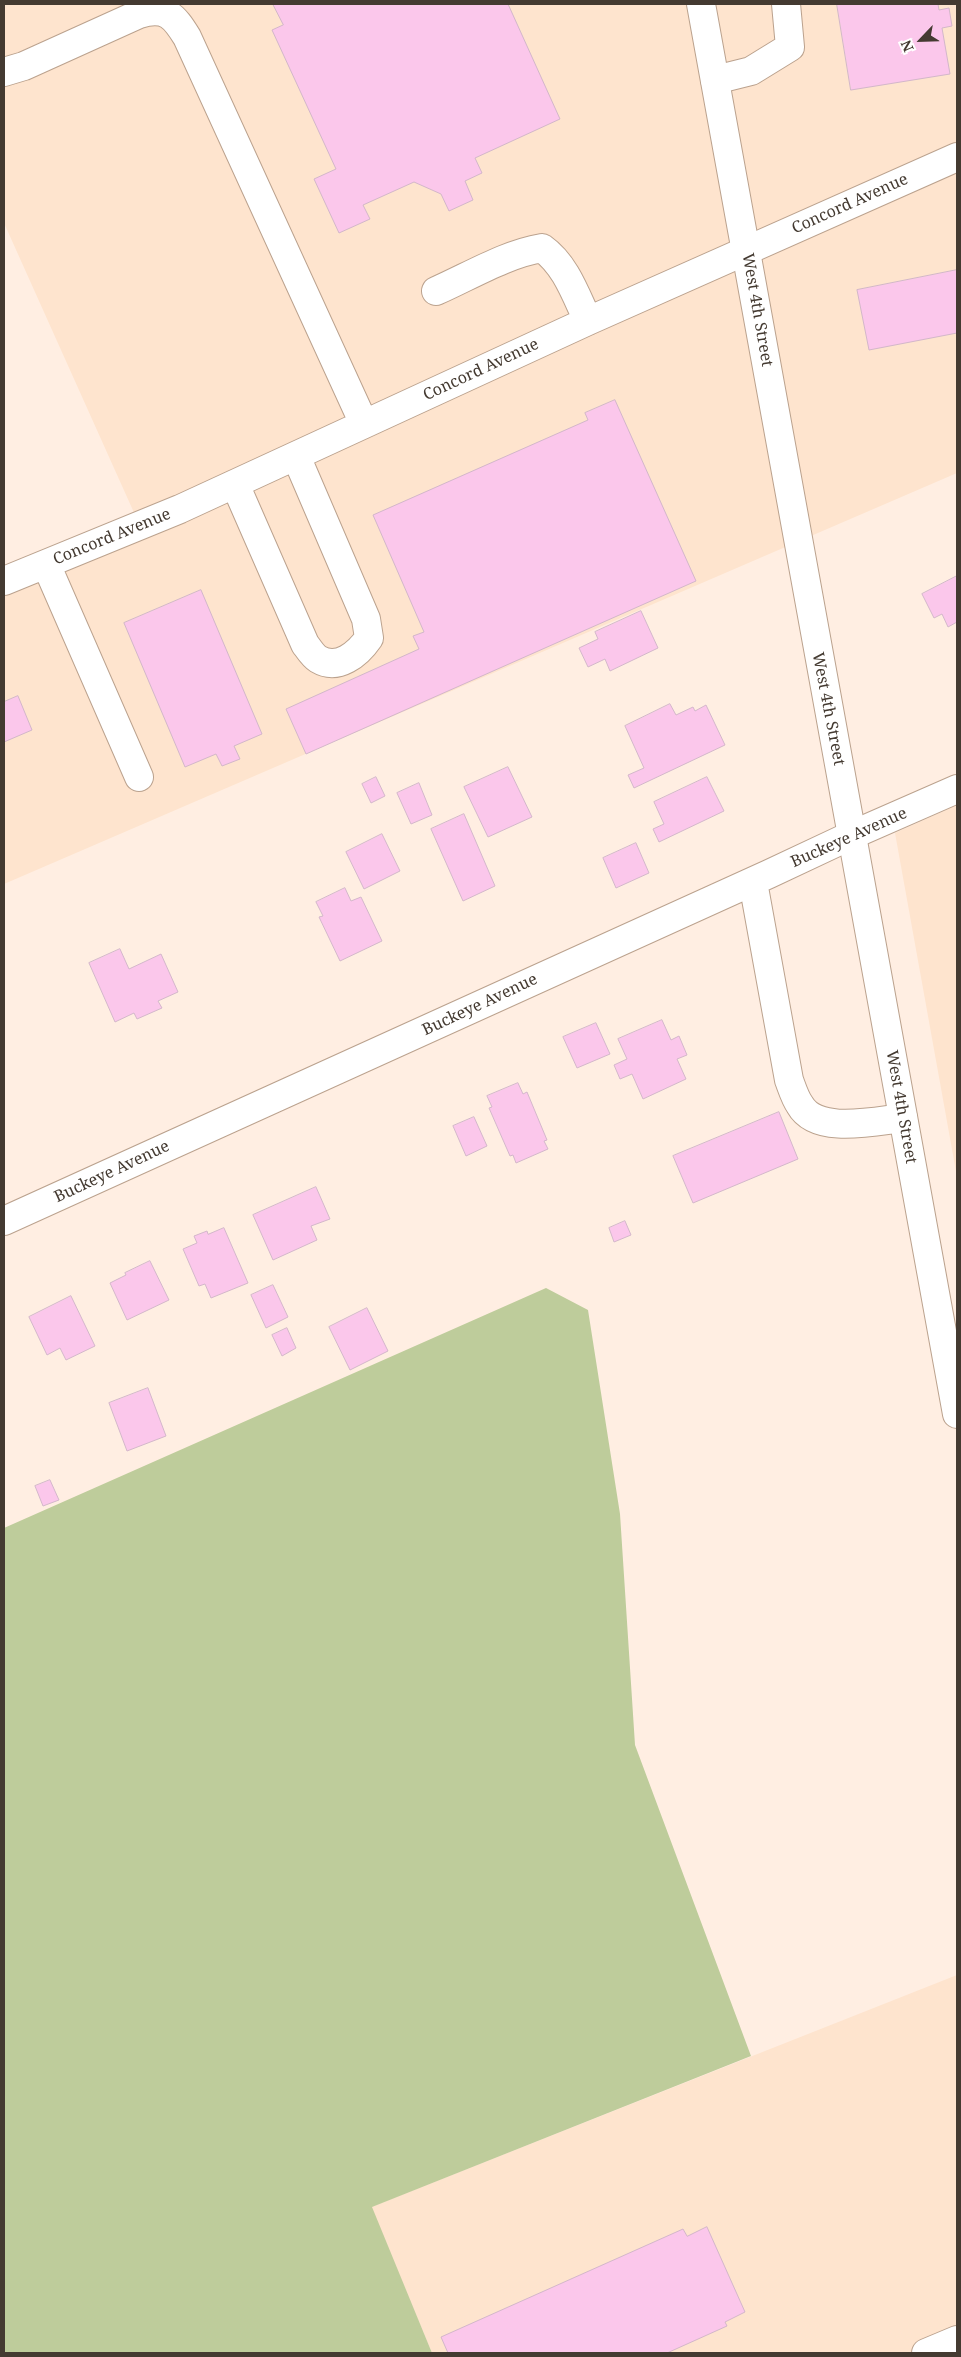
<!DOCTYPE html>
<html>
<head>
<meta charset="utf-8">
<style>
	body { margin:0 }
	#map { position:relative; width:961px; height:2357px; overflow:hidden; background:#ffeee2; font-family:"Noto Serif",serif }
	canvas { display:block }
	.frame { position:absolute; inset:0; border:5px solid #443a31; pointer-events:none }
	.north { position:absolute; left:896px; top:15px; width:50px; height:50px; -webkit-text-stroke:4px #fff; paint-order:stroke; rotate:246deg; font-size:14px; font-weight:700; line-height:20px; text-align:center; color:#443a31 }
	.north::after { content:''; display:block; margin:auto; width:18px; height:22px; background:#443a31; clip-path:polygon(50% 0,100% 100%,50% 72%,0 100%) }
</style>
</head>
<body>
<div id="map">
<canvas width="961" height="2357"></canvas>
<div class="frame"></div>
<div class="north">N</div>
</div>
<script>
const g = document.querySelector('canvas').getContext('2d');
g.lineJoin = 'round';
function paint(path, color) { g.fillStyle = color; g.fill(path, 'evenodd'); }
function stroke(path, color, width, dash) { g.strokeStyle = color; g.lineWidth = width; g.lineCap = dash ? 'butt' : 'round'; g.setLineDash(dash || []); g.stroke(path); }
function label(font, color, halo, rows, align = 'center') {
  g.font = font + ' "Noto Serif",serif'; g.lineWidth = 5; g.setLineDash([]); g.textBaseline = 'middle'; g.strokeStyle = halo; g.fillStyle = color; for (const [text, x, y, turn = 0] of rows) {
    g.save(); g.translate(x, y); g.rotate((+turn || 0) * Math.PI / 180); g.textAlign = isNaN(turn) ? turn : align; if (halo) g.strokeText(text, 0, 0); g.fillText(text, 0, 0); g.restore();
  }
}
paint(new Path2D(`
	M4,4H957V473L4,884V582L140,526L4,223Z
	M957,805V1177L895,833Z
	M957,1975V2353H432L371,2207Z`), '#fee4ce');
paint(new Path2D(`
	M546,1288L588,1310L620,1514L635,1745L751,2056L372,2207L432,2353H4V1528Z`), '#becc9b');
const building = new Path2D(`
	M273,4H508L560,119L475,158L482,173L465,181L473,200L449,211L441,194L414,182L363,205L370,219L339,233L314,179L336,169L272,30L283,25Z
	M837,4H938L939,10L949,8L952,26L942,28L950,74L851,90Z
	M957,270V333L869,350L857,290Z
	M615,400L696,581L306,754L286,709L419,649L413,636L424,632L373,515L588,420L585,413Z
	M957,576V622L948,627L942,614L934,618L922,594Z
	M201,590L262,734L234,746L240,759L222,766L216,754L185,767L124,623Z
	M641,611L658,648L610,671L605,659L588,667L579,648L598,639L595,632Z
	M18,696L32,730L4,742V702Z
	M670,704L676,715L693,707L695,711L706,705L725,745L634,788L628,775L644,768L625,726Z
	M508,767L532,817L488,837L464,787Z
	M376,777L385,796L371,803L362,784Z
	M707,777L724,811L659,842L653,829L664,824L654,802Z
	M419,783L432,815L411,824L397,793Z
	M464,814L495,886L463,901L431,829Z
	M382,834L400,871L364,889L346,852Z
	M636,843L649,873L616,888L603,858Z
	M345,888L351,901L361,897L382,941L340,961L319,917L323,916L316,902Z
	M120,949L129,969L161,954L178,992L158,1001L162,1008L137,1019L134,1013L115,1022L89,963Z
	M662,1020L671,1040L679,1036L687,1055L677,1059L686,1079L643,1099L632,1074L620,1079L614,1065L627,1059L618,1039Z
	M596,1023L610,1054L577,1068L563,1037Z
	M518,1083L523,1094L527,1092L547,1140L544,1141L548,1149L516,1163L513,1155L510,1156L489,1108L492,1107L487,1096Z
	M779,1112L798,1159L693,1203L673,1156Z
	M474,1117L487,1146L466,1156L453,1126Z
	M316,1187L330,1219L311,1226L317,1240L273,1260L253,1215Z
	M625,1221L631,1235L614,1242L609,1228Z
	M224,1228L248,1283L211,1298L205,1284L199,1286L183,1249L197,1243L194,1236L207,1231L208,1234Z
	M150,1261L169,1300L127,1320L110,1283L126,1275L125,1273Z
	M273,1285L288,1317L266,1328L251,1295Z
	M71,1296L95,1346L66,1360L60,1348L47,1355L29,1317Z
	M367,1308L388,1351L350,1370L329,1327Z
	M287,1328L296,1348L282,1356L272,1335Z
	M148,1388L166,1436L127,1451L109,1403Z
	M50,1480L59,1500L43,1506L35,1486Z
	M707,2227L745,2312L725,2322L727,2326L667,2353H448L441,2337L683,2229L687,2236Z`);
paint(building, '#fbc7eb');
stroke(building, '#d3b7ca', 1);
const minor = new Path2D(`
	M4,72L24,66L139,14C166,6 174,16 187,37L364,424
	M715,80L751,71L790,47L786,4
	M436,291C470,276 506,254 542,248C566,265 576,296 588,321
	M235,484L305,644C308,648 313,656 318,659C338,671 358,654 369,638L366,619L296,456
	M46,564L139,777
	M4,581L180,509L588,321L957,157
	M753,882L789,1080C792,1088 795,1098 800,1105C817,1135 875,1121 903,1118
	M4,1221L769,874L852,835L957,789
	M926,2353L957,2340`);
const major = new Path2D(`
	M701,4L957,1414`);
stroke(minor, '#bba28e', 30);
stroke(major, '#bba28e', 30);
stroke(minor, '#fff', 28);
stroke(major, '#fff', 28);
label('16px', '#443a31', '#fff', [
	["Concord Avenue",850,204,-24],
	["West 4th Street",757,310,80],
	["Concord Avenue",481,370,-25],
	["Concord Avenue",112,537,-22],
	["West 4th Street",828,709,79],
	["Buckeye Avenue",849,838,-24],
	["Buckeye Avenue",480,1005,-25],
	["West 4th Street",901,1107,80],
	["Buckeye Avenue",112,1172,-25]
]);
</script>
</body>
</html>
